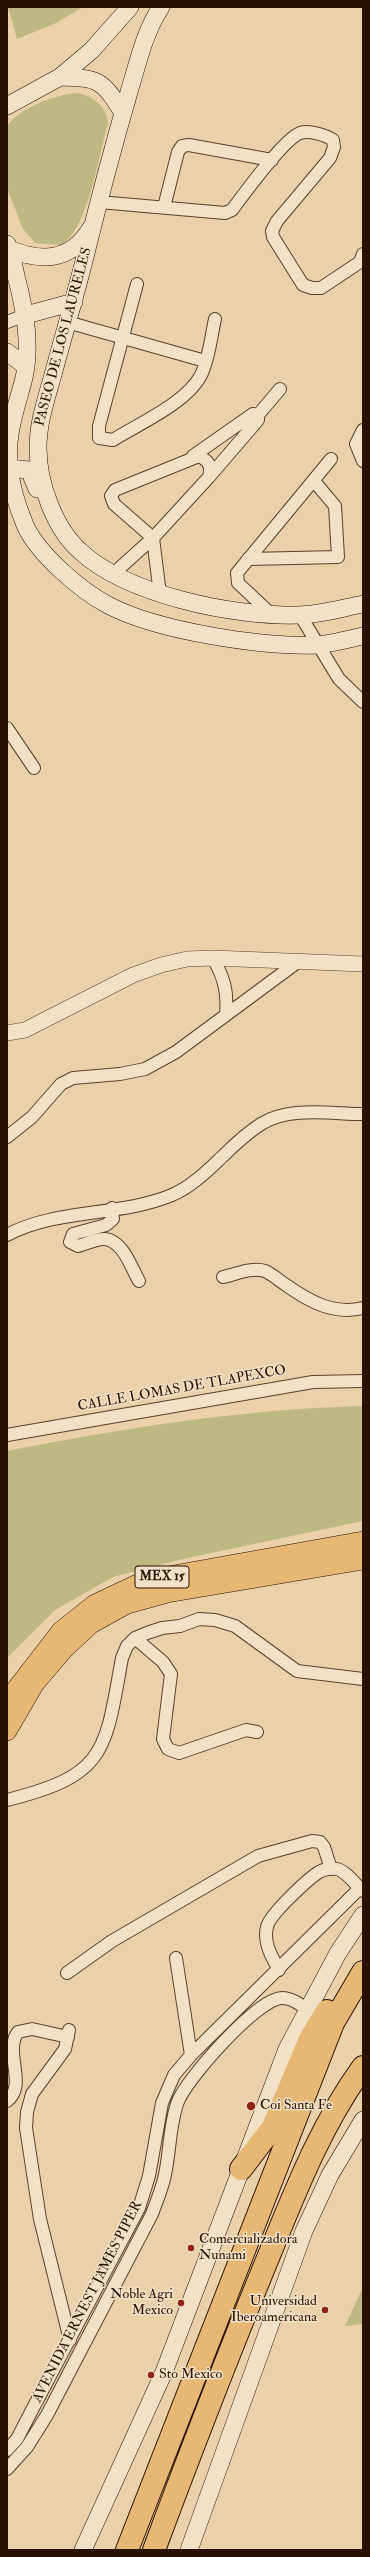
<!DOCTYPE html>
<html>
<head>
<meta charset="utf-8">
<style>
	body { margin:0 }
	#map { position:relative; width:370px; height:2557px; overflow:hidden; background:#ebd1a9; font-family:"IM FELL Double Pica",serif }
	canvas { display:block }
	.frame { position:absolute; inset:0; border:8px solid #2a1000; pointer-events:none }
</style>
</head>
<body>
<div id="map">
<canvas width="370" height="2557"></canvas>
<div class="frame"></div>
</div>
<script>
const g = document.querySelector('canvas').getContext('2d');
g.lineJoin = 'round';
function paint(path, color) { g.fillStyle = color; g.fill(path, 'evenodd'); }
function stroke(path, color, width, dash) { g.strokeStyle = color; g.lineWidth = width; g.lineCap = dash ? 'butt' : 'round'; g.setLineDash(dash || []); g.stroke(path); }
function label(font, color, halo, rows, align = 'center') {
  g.font = font + ' "IM FELL Double Pica",serif'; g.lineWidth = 3; g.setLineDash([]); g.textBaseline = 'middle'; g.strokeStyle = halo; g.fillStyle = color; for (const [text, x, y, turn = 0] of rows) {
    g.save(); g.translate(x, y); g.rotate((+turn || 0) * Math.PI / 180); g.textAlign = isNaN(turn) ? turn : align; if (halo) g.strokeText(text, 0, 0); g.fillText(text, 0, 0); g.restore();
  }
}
paint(new Path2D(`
	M8,7H83L54,24L17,39Z
	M75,93C91,94 108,107 108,124C99,152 88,233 60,245L35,243L23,229L7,188V126C21,107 53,96 75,93Z
	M363,1406V1521L183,1559L113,1577L55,1610L7,1658V1451C124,1428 244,1409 363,1406Z
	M363,2287V2324L345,2326Z`), '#beb983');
const minor = new Path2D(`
	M99,202L225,213L232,210C244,194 284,139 300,133C309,130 326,135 333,140L334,147L330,158L277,221L272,231L273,237L303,285L312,288H321L360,262L363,254
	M164,207L178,152L182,146L189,145L272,160
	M137,284L99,426V438L113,440C138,424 187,403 201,375C209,359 211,337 215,319
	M7,322L26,315
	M67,322L205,361
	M258,415L280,389
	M363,430L356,444L363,461
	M193,456L253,414L258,415V420L209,477
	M248,559L338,557L335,506L314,481
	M113,574L153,538L209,477C212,466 209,461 199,456L115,490L111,496L114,504L153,538L160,594
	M271,614L238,583L237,573L331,459
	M300,615L339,679L363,702
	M7,728L34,768
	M213,958C224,978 228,991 226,1015
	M7,1137L32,1117L61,1084L73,1078L120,1074L145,1069L176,1052L299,961
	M112,1208L113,1219L106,1225L73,1234L70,1242L78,1246C86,1244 97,1238 105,1239C123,1241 131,1267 139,1281
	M7,1235C58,1208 119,1217 172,1195C191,1187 207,1171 222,1157C234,1145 247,1133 261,1124C290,1106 331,1114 363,1114
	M223,1277C236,1274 252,1267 265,1271C272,1274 280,1281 286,1285C310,1302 334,1315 363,1308
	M7,1435L313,1382L363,1381
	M135,1638L163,1662L171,1674L163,1739L168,1749L179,1753L246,1730L257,1732
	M7,1800C107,1775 105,1752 122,1658L127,1646L135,1638L147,1633L162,1628L180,1626L199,1619L215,1620L235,1626L297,1671L363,1679
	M176,1958L191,2055
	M279,1970C272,1957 263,1943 267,1927C269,1915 308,1879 319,1872C324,1869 332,1868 337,1869C346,1871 356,1885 363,1891
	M67,1973L112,1941L258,1856L312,1841L320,1842L324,1847L331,1869
	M69,2030L65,2049L32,2094L27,2112L26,2128L40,2219L70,2340
	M7,2101C28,2085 3,2052 18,2032L32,2029L68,2037
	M7,2450L17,2439L32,2410L139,2208L149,2176L162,2103L174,2075L191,2055L360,1888
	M7,2469L27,2447L47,2415L152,2214C156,2203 161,2191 164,2179C170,2155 169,2128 177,2104C184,2081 258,1998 282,1998C292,1998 301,2005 309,2011`);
const tertiary = new Path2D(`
	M7,1033L25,1030L133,975L161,965L187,959L213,958L363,964`);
const secondary = new Path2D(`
	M161,7C144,33 138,63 129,92C114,144 100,196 87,249C77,290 65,330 54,371C47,397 38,421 38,448C38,482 54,528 80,551C127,595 235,617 298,615C319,615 342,608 363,604
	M60,77C100,78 102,80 123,113
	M7,106L60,77L92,50L130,7
	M7,244C12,254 14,266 16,276C25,310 32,347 23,382C15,411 6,436 9,467C11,485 18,508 25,525C37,553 81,591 108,605C157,631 261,647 317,645C332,644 348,639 363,636
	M9,249C42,262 70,262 91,228
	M26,315L74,302
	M7,352L25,366
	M9,468L29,470L37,489
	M83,2550L164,2372L287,2049L338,1953L363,1915
	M189,2550L304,2231L330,2175L363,2120`);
const primary = new Path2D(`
	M7,1701L61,1631L95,1604L146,1580L363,1541
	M7,1731L35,1683L64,1649L91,1624L127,1604L167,1593L363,1560`);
const motorway = new Path2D(`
	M241,2169L273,2127L310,2039L327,2011
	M127,2550L333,2023L363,1972
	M154,2550C189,2456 225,2363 263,2270C292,2200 318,2129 363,2067`);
stroke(minor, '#5a402a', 14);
stroke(tertiary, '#5a402a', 16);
stroke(secondary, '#2a1000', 18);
stroke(primary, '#2a1000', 20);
stroke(motorway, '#2a1000', 24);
stroke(minor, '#f2e1c7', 12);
stroke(tertiary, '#f2e1c7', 15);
stroke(secondary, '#f2e1c7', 17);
stroke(primary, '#e6b874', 19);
stroke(motorway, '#e6b874', 22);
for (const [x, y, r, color] of [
	[251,2106,5,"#8f2418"],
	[191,2248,4,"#8f2418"],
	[181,2303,4,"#8f2418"],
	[325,2310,4,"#8f2418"],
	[151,2375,4,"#8f2418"]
]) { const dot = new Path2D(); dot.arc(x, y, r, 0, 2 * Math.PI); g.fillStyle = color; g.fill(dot); stroke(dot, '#f2e1c7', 1.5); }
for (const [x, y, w] of [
	[162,1577,54]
]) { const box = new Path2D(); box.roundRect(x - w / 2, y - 11, w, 22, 3); g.fillStyle = '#f2e1c7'; g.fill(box); stroke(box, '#2a1000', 1); }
label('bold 13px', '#2a1000', null, [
	["MEX 15",162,1577]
]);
label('14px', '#2a1000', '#f2e1c7', [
	["PASEO DE LOS LAURELES",64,337,-75],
	["CALLE LOMAS DE TLAPEXCO",182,1389,-10],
	["AVENIDA ERNEST JAMES PIPER",88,2302,-63]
]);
label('14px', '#2a1000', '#f2e1c7', [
	["Coi Santa Fe",260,2106],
	["Comercializadora",199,2240],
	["Nunami",199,2256],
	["Noble Agri",173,2295,"right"],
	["Mexico",173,2311,"right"],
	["Universidad",317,2302,"right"],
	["Iberoamericana",317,2318,"right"],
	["Sto Mexico",159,2375]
], 'left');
</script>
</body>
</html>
